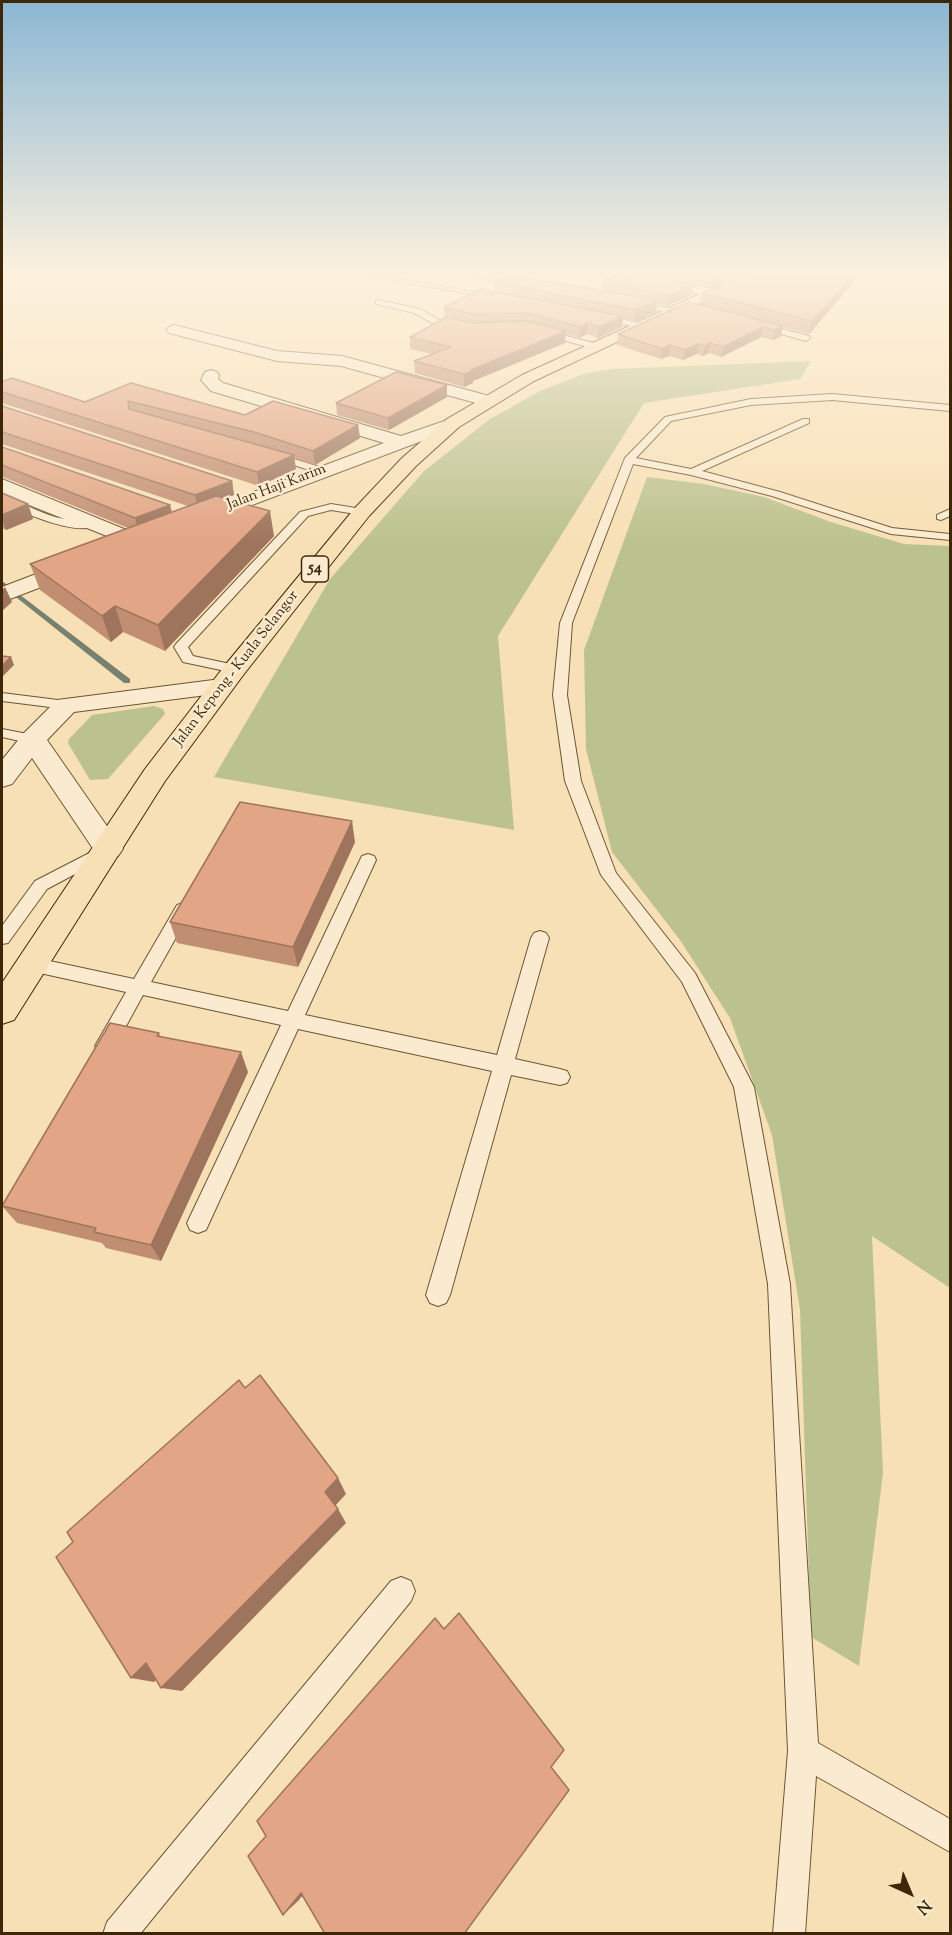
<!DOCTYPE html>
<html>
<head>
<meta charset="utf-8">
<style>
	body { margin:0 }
	#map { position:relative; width:952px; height:1935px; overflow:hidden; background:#f8e0b6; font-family:"Sorts Mill Goudy",serif }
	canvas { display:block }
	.frame { position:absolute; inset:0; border:3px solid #3d2708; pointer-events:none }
	.north { position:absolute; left:880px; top:1863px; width:60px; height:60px; -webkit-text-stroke:4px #faebd0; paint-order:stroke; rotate:136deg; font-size:16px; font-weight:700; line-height:24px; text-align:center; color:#3d2708 }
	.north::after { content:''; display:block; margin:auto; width:21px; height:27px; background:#3d2708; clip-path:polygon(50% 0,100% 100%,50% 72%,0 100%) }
</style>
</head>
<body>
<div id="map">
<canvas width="952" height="1935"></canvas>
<div class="frame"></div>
<div class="north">N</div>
</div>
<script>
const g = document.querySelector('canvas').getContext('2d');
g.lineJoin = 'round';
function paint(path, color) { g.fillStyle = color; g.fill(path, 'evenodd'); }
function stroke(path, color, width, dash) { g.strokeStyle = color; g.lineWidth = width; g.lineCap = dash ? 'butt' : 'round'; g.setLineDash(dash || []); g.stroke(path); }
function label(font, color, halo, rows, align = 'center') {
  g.font = font + ' "Sorts Mill Goudy",serif'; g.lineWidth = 5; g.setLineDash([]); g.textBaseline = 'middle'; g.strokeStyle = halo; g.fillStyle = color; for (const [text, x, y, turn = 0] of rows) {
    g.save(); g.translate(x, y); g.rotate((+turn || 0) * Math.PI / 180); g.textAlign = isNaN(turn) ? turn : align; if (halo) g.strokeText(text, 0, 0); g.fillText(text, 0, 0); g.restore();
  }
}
paint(new Path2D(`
	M811,361L800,379L644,403L498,636L514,830L214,777L330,579L424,471L490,419L540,391L586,373L613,369Z
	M647,477L704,484L764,497L831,522L904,544L950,546V1288L872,1236L883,1473L859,1666L811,1637L800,1310L772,1135L730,1018L680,940L612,852L586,749L584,650Z
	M154,706L163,709L165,714L108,779L90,780L68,743L69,739L92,715Z`), '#bcc28f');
paint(new Path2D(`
	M2,581L130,679V683H124L2,586Z`), '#788070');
const lane = new Path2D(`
	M352,273H368L502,297L498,299Z
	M454,273H470L525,284L521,286Z
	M379,300L420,309L439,320L466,327L462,329L434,324L414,313L376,304V300Z
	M633,302L676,309L680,311L676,313L630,306V302Z
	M599,314L647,325L648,327L644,329L596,318V314Z
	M759,323L809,336L810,338L806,341L756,327V323Z
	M543,330L602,345L603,347L599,350L540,334V330Z
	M832,394L950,405V411L832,400L751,405L671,421L636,458L691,469L803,419H809V423L702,471L780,492L892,528L950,534V540L891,534L772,496L691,475L633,464L572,623L567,695L581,781L616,873L695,973L754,1087L790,1284L818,1743L950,1819V1852L816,1776L805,1934H773L788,1751L768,1284L734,1087L682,982L601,875L565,781L553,695L560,623L625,458L665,417L751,399Z
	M272,452L326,469L327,471L322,474L268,457V453Z
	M2,496C24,502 43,516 65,519C76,521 89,517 98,524C79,539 21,511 2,503Z
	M331,504L362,509L368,512L362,515L331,510L308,516L188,647L193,656L240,666L242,669L240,672L235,673L183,662L174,647L176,644L300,512Z
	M950,509V516L941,520L937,519V515Z
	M2,693L66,701L73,705L66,709L2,701Z
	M2,729L38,736L40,739L33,744L2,737Z
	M103,846L109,848L111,852L109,856L47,889L8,943L2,944V926L35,881Z
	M368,854L374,856L376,860L305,1015L497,1055L531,938L534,933L540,931L546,933L549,938L515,1059L560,1069L567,1071L570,1077L567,1083L560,1085L511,1075L450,1295L446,1303L438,1306L430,1303L426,1295L492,1071L298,1029L206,1230L198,1233L190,1230L187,1223L281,1025L143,995L112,1052L105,1054L98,1052L95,1046L126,992L31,971L25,969L22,964L25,959L31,957L134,979L177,905L183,903L189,905L192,909L151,982L288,1011L360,860L362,856Z
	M401,1577L411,1581L415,1591L411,1601L140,1934H103L107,1922L391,1581Z`);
const street = new Path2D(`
	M597,273H626L715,289L722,293L715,297L604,277Z
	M174,325L277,351L342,356L493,397L496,401L493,405L487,406L341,366L277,361L169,333L166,330L169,327Z
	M211,370L217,372L219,375L218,379L223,383L401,436L453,418L459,419L462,423L459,427L199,525L192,523L189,519L192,515L384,443L211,391L201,380L205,372Z
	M2,479L146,538L150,542L146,546L139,548L132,546L14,499L2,493Z
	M78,558L86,560L89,565L86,570L2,602V587Z
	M221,679L230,682L234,687L230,692L74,712L47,740L118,842L123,849L118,856L108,859L98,856L32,758L12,784L2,787V760L24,733L57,700Z`);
const highway = new Path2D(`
	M746,273H764L534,381L459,427L416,466L369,516L244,674L165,781L14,1020L2,1024V983L145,769L226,664L355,508L402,458L447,419L522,375Z`);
stroke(lane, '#6c5534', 2);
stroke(street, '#6c5534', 2);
stroke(highway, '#3d2708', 2);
paint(lane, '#faebd0');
paint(street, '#faebd0');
paint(highway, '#f8e0b6');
paint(new Path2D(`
	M638,273H741L712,286Z
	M494,282L602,291L603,283L694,284L692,295L667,306L657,304L656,312L634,322L623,319L622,327L598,338L587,334L579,338L566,334L565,343L473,381V383L464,387L415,373L414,361L432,354L410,349V337L445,319L444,307L494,292Z
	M851,285L809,334L783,327L781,336L773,340L761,337L721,357L709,353L703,356L697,354L683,360L669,356L661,359L617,345L618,334L701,305L702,293Z
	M2,382L85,402L131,383L245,415L358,425L360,438L315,465L294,458L296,469L259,486L2,403Z
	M447,385V397L389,430L337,415L336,403Z
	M2,406L232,481L234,495L225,499L274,536L165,651L123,632L111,642L40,590L30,564L128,528L3,477L2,478V447L172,512L188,506L2,444Z
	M2,493L28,504L33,519L6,530L2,528Z
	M355,842L298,967L177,943L170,922Z
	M159,1033L160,1036L248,1072L161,1261L106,1248L102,1243L17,1223L2,1206Z`), '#c28e72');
paint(new Path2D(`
	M717,273H741L712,286L714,274Z
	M854,274L851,285L809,334L812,321Z
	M694,284L692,295L667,306L669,295Z
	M657,300L656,312L634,322L635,310Z
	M623,316L622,327L598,338L599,327Z
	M588,323L587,334L579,338L580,327Z
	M783,326L781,336L773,340L775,330Z
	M763,327L761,337L721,357L723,347Z
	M566,331L565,343L473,381V383L464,387V374L471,370Z
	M710,343L709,353L703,356L705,346Z
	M698,344L697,354L683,360L685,350Z
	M670,345L669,356L661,359L662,349Z
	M447,385V397L389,430L388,418Z
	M358,425L360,438L315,465L313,451Z
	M294,455L296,469L259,486L257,472Z
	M232,481L234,495L198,510L195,495Z
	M28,504L33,519L6,530L2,518V515Z
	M170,505L174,519L139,533L135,518Z
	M270,511L274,536L165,651L158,625Z
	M5,587L12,602L2,611V590Z
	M115,606L123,632L111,642L102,616Z
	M11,657L14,665L2,677V666Z
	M352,821L355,842L298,967L293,947Z
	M241,1052L248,1072L161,1261L151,1245Z
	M338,1478L346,1494L334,1507L325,1492Z
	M338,1509L346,1523L182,1691L161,1688Z
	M146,1663L168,1668L154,1682L131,1678Z
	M314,1882L298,1901L283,1915L301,1893Z`), '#9e745d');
const building = new Path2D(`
	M619,273H630L694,284L669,295L603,283Z
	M747,273H850L854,274L812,321L702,293Z
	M509,275L657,300L635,310L494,282Z
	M480,289L623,316L599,327L588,323L580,327L528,313L473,314L444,307Z
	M689,302L783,326L775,330L763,327L723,347L710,343L705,346L698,344L685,350L670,345L662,349L618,334Z
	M447,317L473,323L527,321L566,331L471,370L473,371L464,374L414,361L451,347L410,337Z
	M396,372L447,385L388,418L336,403Z
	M12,378L85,402L131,383L245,415L273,401L358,425L313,451L254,432L128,401L129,409L294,455L257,472L2,392V382Z
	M2,406L232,481L195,495L2,432Z
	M2,447L170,505L135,518L2,465Z
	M2,493L28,504L2,515Z
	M216,496L270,511L158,625L115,606L102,616L30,564Z
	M2,656L11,657L2,666Z
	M240,802L352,821L293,947L170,922Z
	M110,1023L159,1033L157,1036L241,1052L151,1245L94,1232L96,1228L2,1206Z
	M260,1375L338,1478L325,1492L338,1509L161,1688L146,1663L131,1678L56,1557L73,1542L67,1532L239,1380L245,1388Z
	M459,1613L564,1750L551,1767L569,1790L464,1934H325L301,1893L283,1915L248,1856L266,1836L257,1821L435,1618L444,1629Z`);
paint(building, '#e2a585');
stroke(building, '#9e745d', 1.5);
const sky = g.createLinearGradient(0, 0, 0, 544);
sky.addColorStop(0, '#8bb7d4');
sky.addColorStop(0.5, '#fcf1de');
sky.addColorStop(1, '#fcf1de00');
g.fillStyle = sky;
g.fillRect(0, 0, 952, 544);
label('15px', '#3d2708', '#faebd0', [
	["Jalan Haji Karim",277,488,-21],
	["Jalan Kepong - Kuala Selangor",237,669,-52]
]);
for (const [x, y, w] of [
	[315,569,27]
]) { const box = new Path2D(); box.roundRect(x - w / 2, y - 13, w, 26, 4.5); g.fillStyle = '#faebd0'; g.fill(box); stroke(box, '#3d2708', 1.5); }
label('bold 16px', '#3d2708', null, [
	["54",315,569]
]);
</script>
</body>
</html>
